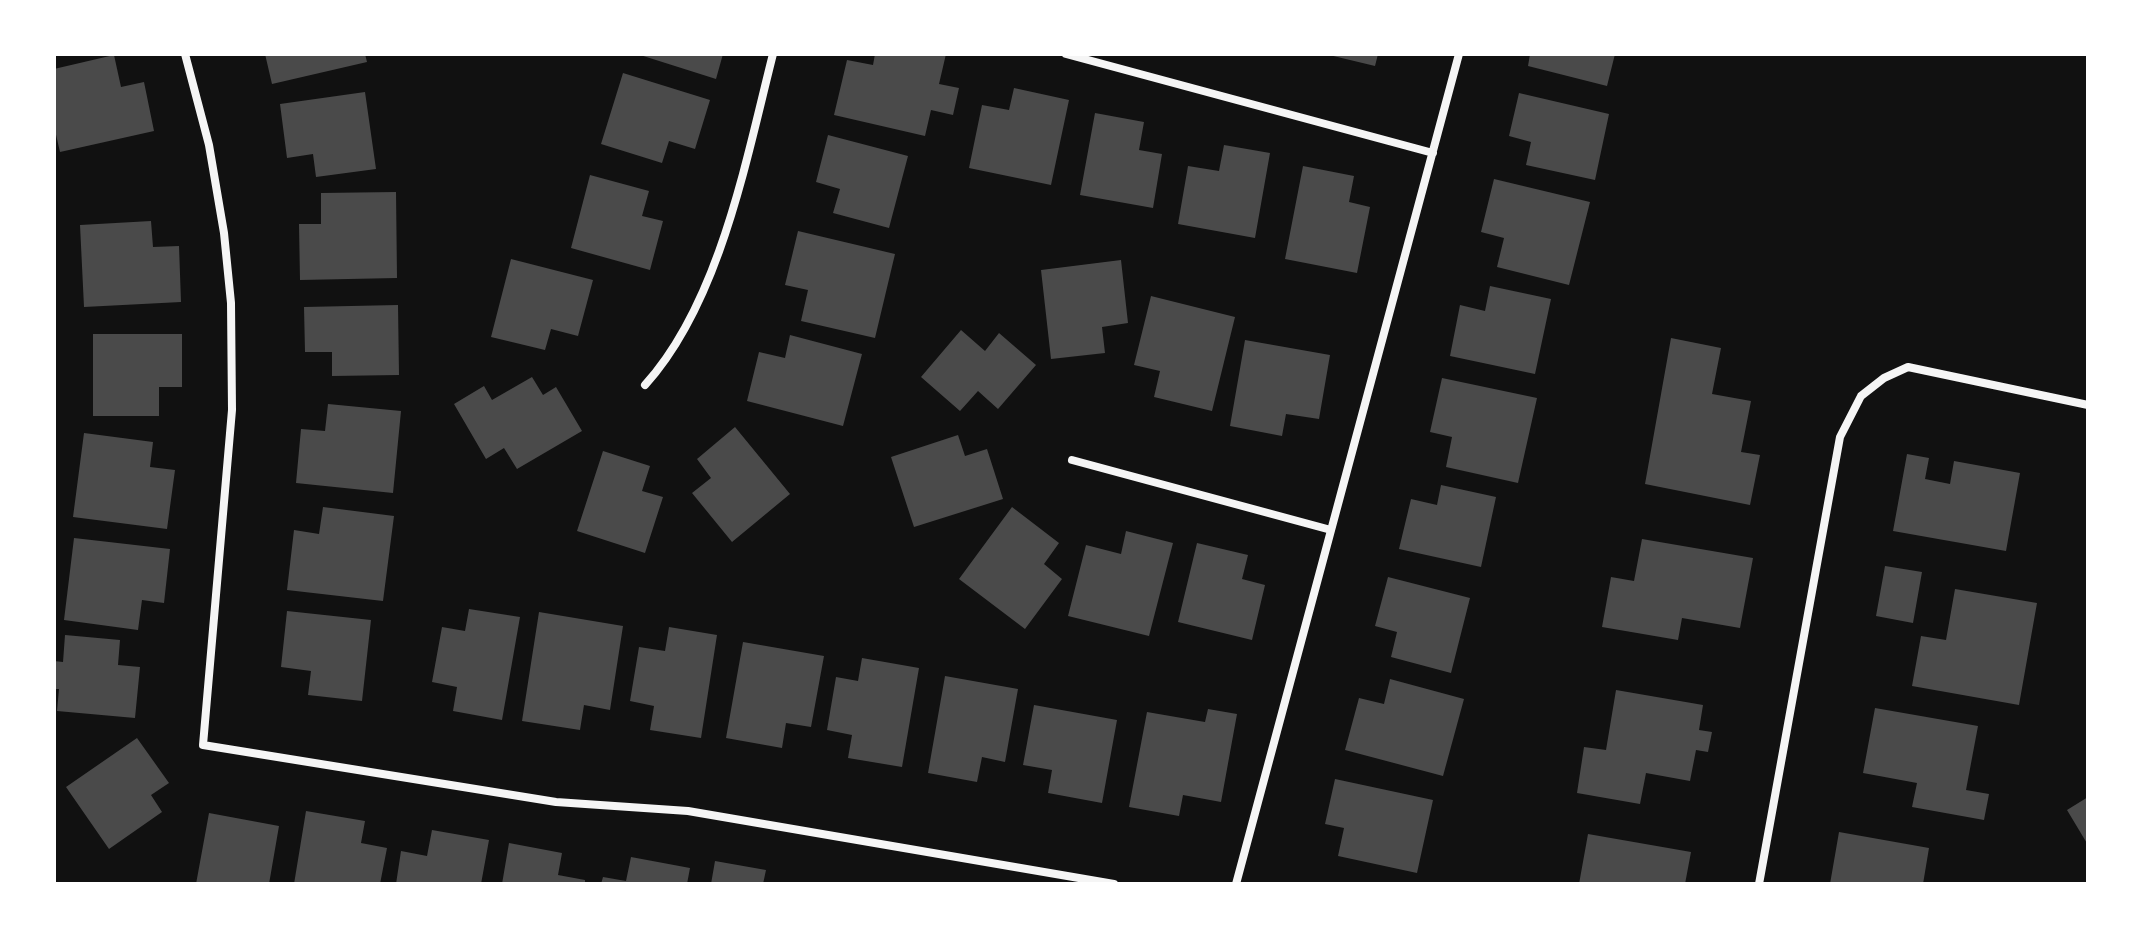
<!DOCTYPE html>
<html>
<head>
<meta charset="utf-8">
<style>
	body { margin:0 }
	#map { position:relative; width:2142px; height:938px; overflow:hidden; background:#111; font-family:Roboto,sans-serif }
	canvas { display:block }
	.frame { position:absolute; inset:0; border:56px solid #fff; pointer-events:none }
</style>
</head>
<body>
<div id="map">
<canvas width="2142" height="938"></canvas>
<div class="frame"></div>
</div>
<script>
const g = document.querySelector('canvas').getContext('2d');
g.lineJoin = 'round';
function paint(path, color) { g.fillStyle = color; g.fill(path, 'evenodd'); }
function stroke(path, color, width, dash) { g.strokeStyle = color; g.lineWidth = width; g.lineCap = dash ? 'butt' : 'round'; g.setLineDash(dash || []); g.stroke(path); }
paint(new Path2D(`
	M265,54H365L367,62L272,84Z
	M637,54H723L716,79Z
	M875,54H946L939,84L959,88L953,115L931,110L925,136L834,115L847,60L873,65Z
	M1325,54H1378L1375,66Z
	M1530,54H1615L1607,86L1528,66Z
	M114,55L121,87L144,82L154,131L60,152L54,126V69Z
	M623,73L710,100L695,149L669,141L662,163L601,144Z
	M1014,88L1069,100L1051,185L969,168L982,105L1009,110Z
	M365,92L376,169L316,177L313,154L287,158L280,104Z
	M1519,93L1609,114L1595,180L1526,165L1531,142L1509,136Z
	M1095,113L1144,122L1139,150L1162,154L1153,208L1080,195Z
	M828,135L908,156L889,228L833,213L840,189L816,182Z
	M1224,145L1270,153L1255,238L1178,224L1188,166L1219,171Z
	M1303,166L1354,176L1349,202L1370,207L1357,273L1285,259Z
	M590,175L649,191L642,216L663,221L650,270L571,248Z
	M1494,179L1590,202L1569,285L1497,267L1504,238L1481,232Z
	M396,192L397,278L300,280L299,224H321V193Z
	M151,221L153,247L179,246L181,302L84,307L80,225Z
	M798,231L895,254L875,338L801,321L808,290L785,285Z
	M511,259L593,280L578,336L551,329L545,350L491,337Z
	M1121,260L1128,323L1102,327L1105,353L1051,359L1041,270Z
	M1490,286L1551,299L1535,374L1450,356L1460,305L1485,311Z
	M1151,296L1235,317L1212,411L1154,397L1160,371L1134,365Z
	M398,305L399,375L332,376V352H305L304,307Z
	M961,330L985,351L999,333L1036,365L998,409L978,391L960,411L921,377Z
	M93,334H182V387H159V416H93Z
	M790,335L862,354L843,426L747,401L759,352L785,358Z
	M1671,338L1721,348L1712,394L1751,401L1741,452L1760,455L1750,505L1645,484Z
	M1245,340L1330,355L1319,419L1286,414L1282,436L1230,426Z
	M532,377L543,395L556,387L582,431L517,469L504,448L486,459L454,404L484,386L492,400Z
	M1442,378L1537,398L1518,483L1446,467L1452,437L1430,432Z
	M328,404L401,411L393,493L296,483L301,429L325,431Z
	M735,427L790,494L732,542L692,493L711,478L697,459Z
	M84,433L153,442L150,467L175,470L167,529L73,517Z
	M958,435L965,456L987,449L1003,499L914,527L891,457Z
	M603,451L650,466L642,491L663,497L645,553L577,531Z
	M1907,454L1929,458L1925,479L1950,484L1954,461L2020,473L2006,551L1893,531Z
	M1441,485L1496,497L1481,567L1399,549L1411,499L1437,505Z
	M323,507L394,516L383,601L287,590L294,530L319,534Z
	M1012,507L1059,543L1044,564L1062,579L1025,629L959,579Z
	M1126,531L1173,543L1149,636L1068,616L1086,545L1121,554Z
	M74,538L170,549L164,603L142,600L138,630L64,620Z
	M1642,539L1753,558L1740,628L1682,618L1678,640L1602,627L1611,577L1634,581Z
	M1197,543L1248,555L1242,579L1265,585L1252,640L1178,622Z
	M1885,566L1922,572L1913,623L1876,616Z
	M1388,577L1470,598L1451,673L1391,657L1397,632L1375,626Z
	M1955,589L2037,603L2019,705L1912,686L1921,636L1946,640Z
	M469,609L520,617L502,720L453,711L457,687L432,682L442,627L465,631Z
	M287,611L371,620L362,701L308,695L311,671L281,667Z
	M539,612L623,626L610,710L584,705L580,730L522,721Z
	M669,627L717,635L701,738L650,730L654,706L630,701L639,647L665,651Z
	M65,635L120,640L118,665L140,667L135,718L57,711L59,689H54V661L63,662Z
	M743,642L824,656L811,727L786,723L782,748L726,738Z
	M862,658L919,668L902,767L848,758L852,735L827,730L836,677L858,681Z
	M945,676L1018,689L1005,762L982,757L977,782L928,773Z
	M1390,679L1464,699L1443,776L1345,750L1359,698L1384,704Z
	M1616,690L1703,705L1699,730L1712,732L1708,752L1696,750L1690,781L1646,773L1640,804L1577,793L1584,747L1606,750Z
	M1034,705L1117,720L1102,803L1048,793L1052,770L1023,765Z
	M1875,708L1978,726L1966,790L1989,794L1984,820L1912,807L1917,783L1863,773Z
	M1208,709L1237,714L1221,802L1183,795L1179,816L1129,807L1147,712L1205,722Z
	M137,738L169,783L151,795L162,812L109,849L66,787Z
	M1335,779L1433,800L1417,873L1338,856L1344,828L1325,824Z
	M2088,797V845L2067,810Z
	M306,811L365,821L361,843L387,848L380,884H294Z
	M209,813L279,826L269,884H196Z
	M432,830L489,840L481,884H396L401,851L427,856Z
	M1839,832L1929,848L1923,884H1830Z
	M1588,834L1691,852L1685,884H1579Z
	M509,843L562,853L558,875L585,880V884H502Z
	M631,857L690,868L687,884H601L603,877L626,881Z
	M715,861L766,870L763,884H711Z`), '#4a4a4a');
stroke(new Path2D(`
	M185,54L209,145L224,233L231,303L232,410L203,745L556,802L688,811L1114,884
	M1066,54L1433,153
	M645,385C720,302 746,160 773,54
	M1072,460L1331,530
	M1236,884L1459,54
	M1759,884L1840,437L1861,396L1884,378L1908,367L2088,405`), '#f5f5f5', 8);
</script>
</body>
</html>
